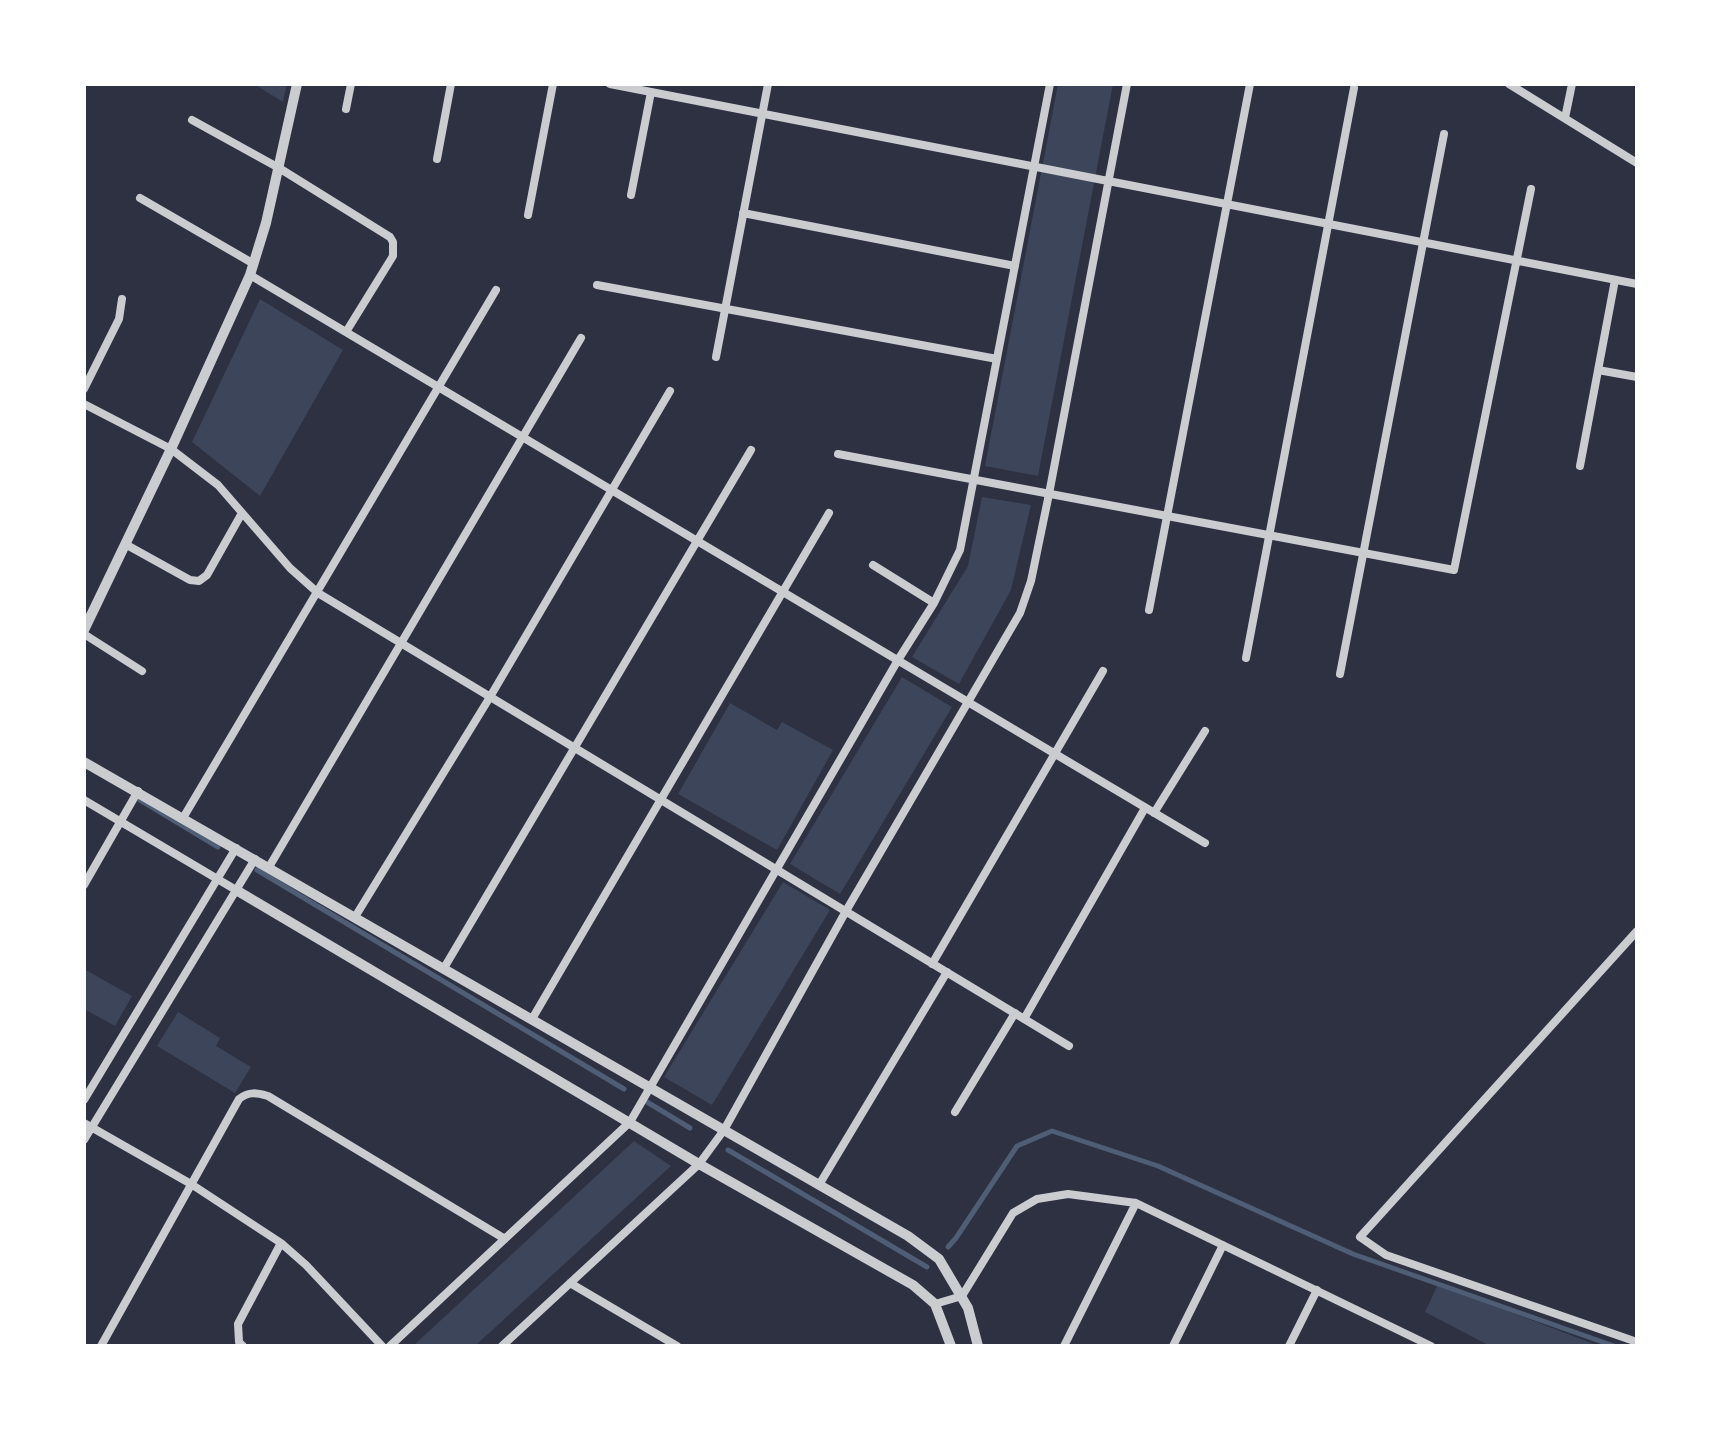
<!DOCTYPE html>
<html>
<head>
<meta charset="utf-8">
<style>
	body { margin:0 }
	#map { position:relative; width:1721px; height:1430px; overflow:hidden; background:#2d3142; font-family:Arial,sans-serif }
	canvas { display:block }
	.frame { position:absolute; inset:0; border:86px solid #fff; pointer-events:none }
</style>
</head>
<body>
<div id="map">
<canvas width="1721" height="1430"></canvas>
<div class="frame"></div>
</div>
<script>
const g = document.querySelector('canvas').getContext('2d');
g.lineJoin = 'round';
function paint(path, color) { g.fillStyle = color; g.fill(path, 'evenodd'); }
function stroke(path, color, width, dash) { g.strokeStyle = color; g.lineWidth = width; g.lineCap = dash ? 'butt' : 'round'; g.setLineDash(dash || []); g.stroke(path); }
paint(new Path2D(`
	M254,84H287L283,102Z
	M1058,84H1113L1038,476L985,466Z
	M260,299L343,350L260,496L192,442Z
	M982,497L1031,505L1011,590L959,684L912,657L968,566Z
	M902,677L952,707L840,894L790,864Z
	M730,703L777,730L782,722L833,750L777,850L678,794Z
	M783,882L830,910L712,1105L664,1077Z
	M84,969L132,996L115,1026L84,1009Z
	M178,1012L220,1038L216,1046L251,1067L235,1093L157,1046Z
	M634,1141L671,1166L475,1346H413Z
	M1438,1284L1599,1346H1490L1425,1312Z`), '#3c4559');
stroke(new Path2D(`
	M140,800L218,847
	M257,870L624,1089
	M647,1102L690,1128
	M728,1150L927,1267
	M948,1247L956,1238L1017,1146L1052,1131L1158,1166L1353,1254L1614,1346`), '#4f5d75', 5);
stroke(new Path2D(`
	M610,84L1637,284
	M1509,84L1637,163
	M346,109L351,84
	M1565,118L1572,84
	M192,120L279,168L390,237L393,242V256L346,332
	M437,159L451,84
	M631,195L651,92
	M140,198L254,264
	M743,213L1015,266
	M528,215L553,84
	M250,275L1205,843
	M597,285L997,359
	M716,357L768,84
	M1598,370L1637,377
	M84,389L119,319L122,299
	M84,404L171,449L218,485L290,568L318,593L1069,1046
	M838,454L1454,570L1531,189
	M1580,466L1615,280
	M125,544L190,580L199,581L207,575L242,513
	M873,565L934,603
	M1149,610L1250,84
	M84,634L142,671
	M1246,658L1354,88
	M1340,674L1444,134
	M84,800L236,890
	M1154,813L1205,731
	M183,818L496,290
	M269,867L581,338
	M84,885L138,791
	M355,917L490,697L670,391
	M1637,931L1360,1237L1386,1255L1637,1342
	M932,964L1103,671
	M444,968L751,450
	M532,1019L829,513
	M1024,1019L1145,808
	M84,1100L236,848
	M955,1112L1015,1013
	M84,1123L191,1184L281,1243L306,1265L382,1346
	M84,1140L255,859
	M819,1185L947,972
	M570,1283L677,1346
	M935,1304L962,1296L1013,1213L1037,1199L1068,1194L1136,1203L1431,1346
	M101,1346L239,1099C249,1091 257,1093 268,1096L505,1239
	M243,1346L239,1342L238,1324L281,1243
	M390,1346L630,1122L898,660L934,603L960,550L1050,84
	M502,1346L699,1164L724,1130L846,911L1020,613L1031,581L1049,494L1127,84
	M1064,1346L1136,1203
	M1173,1346L1223,1245
	M1289,1346L1317,1290`), '#caccd0', 8);
stroke(new Path2D(`
	M84,630L171,449L250,275L266,223L297,84
	M84,762L908,1236L939,1259L968,1308L978,1346
	M236,890L699,1164L913,1285L935,1304L951,1346`), '#caccd0', 10);
</script>
</body>
</html>
